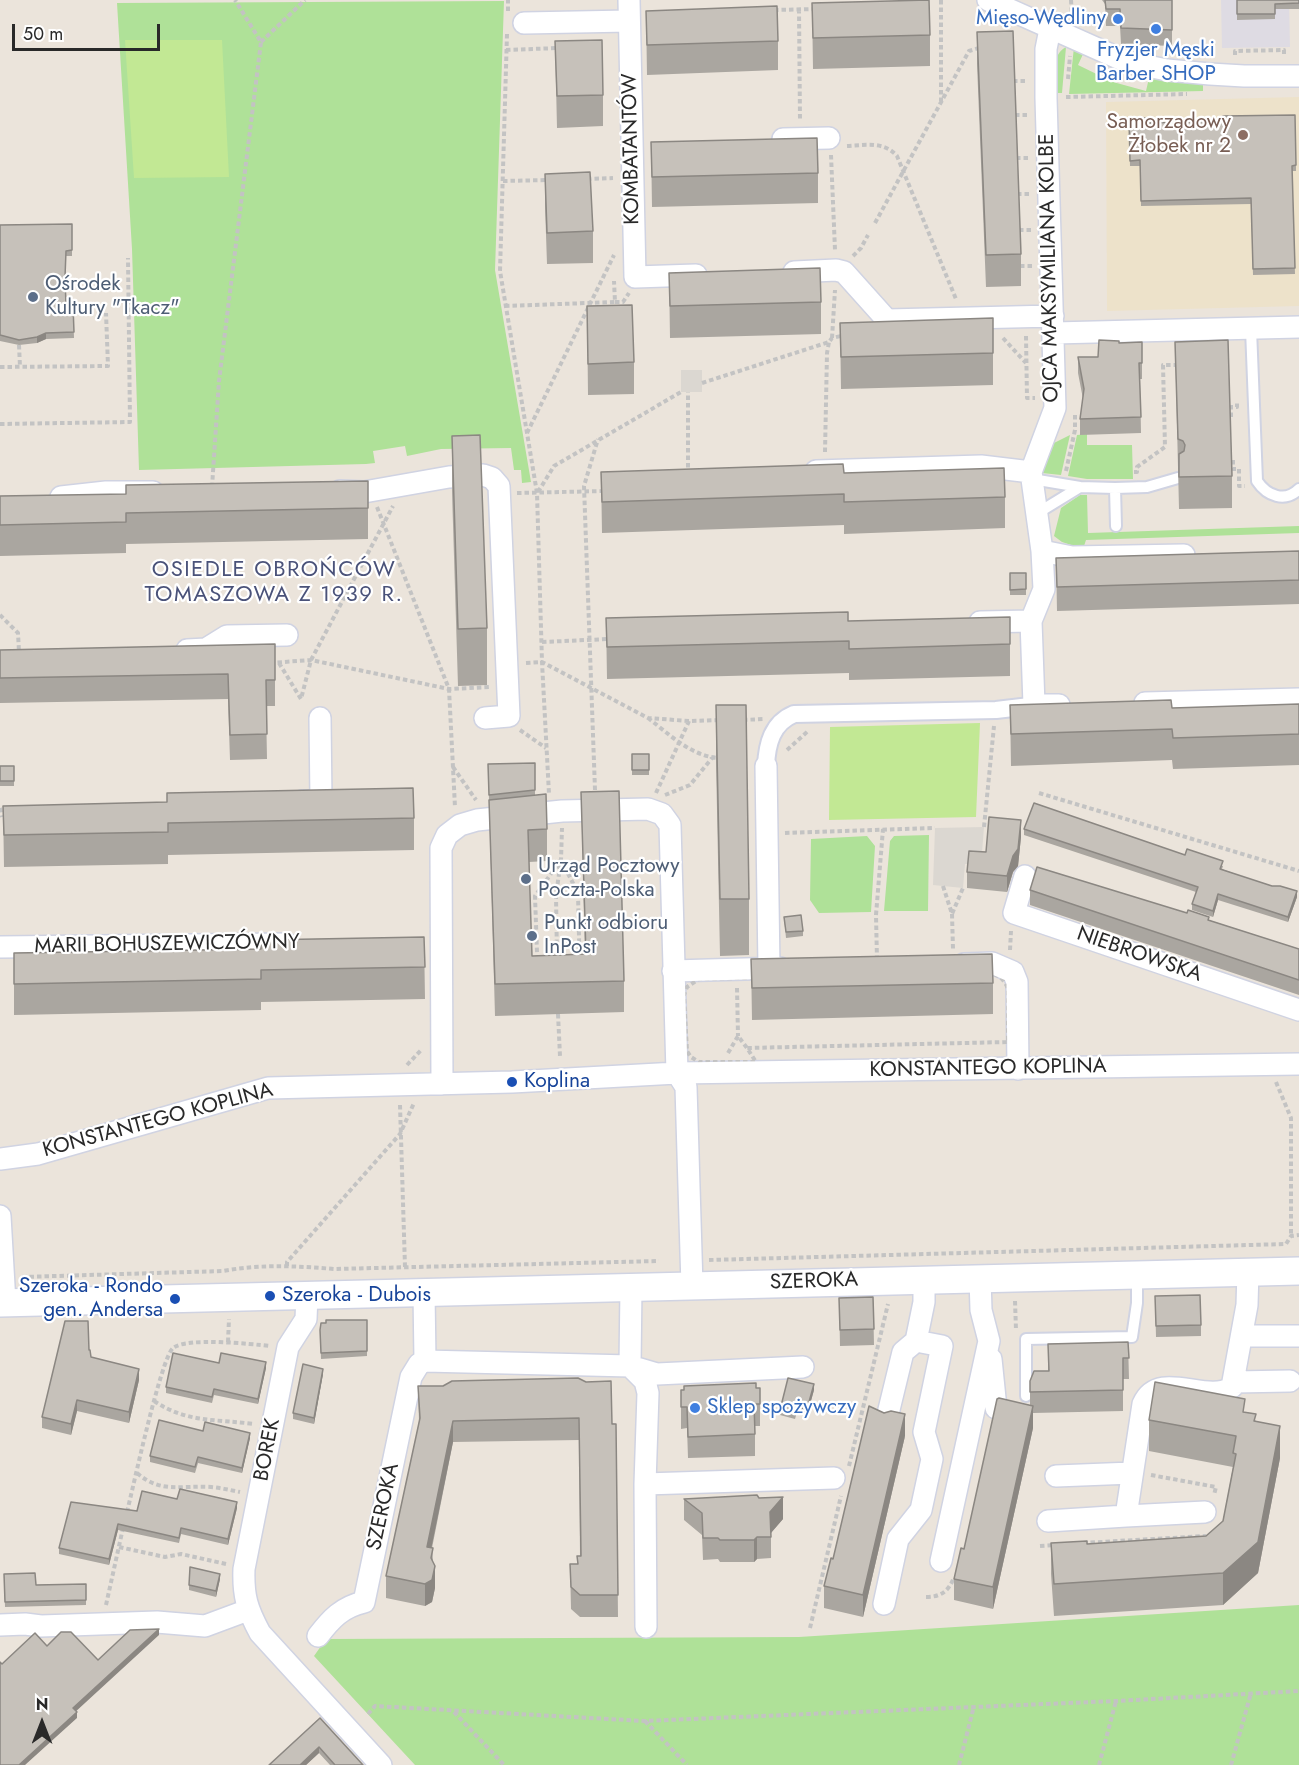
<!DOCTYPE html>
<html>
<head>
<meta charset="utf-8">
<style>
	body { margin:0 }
	#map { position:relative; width:1299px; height:1765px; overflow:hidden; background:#ebe4db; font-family:Jost,sans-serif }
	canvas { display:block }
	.north { position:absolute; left:12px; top:1693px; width:60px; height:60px; -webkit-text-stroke:4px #fff; paint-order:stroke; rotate:0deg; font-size:16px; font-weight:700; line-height:24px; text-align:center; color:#292929 }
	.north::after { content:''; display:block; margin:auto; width:21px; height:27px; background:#292929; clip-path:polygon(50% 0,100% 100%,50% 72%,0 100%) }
	.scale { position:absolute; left:12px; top:24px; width:148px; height:27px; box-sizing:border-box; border:3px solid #292929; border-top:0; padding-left:8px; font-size:18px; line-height:21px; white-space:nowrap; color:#292929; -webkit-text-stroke:4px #fff; paint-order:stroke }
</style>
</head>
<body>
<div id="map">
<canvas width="1299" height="1765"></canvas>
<div class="north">N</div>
<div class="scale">50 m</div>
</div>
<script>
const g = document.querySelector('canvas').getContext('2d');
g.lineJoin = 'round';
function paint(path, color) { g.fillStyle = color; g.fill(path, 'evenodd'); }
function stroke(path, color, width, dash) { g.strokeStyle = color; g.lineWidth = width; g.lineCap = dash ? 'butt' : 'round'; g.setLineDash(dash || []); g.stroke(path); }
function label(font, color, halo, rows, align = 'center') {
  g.font = font + ' Jost,sans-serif'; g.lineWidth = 4.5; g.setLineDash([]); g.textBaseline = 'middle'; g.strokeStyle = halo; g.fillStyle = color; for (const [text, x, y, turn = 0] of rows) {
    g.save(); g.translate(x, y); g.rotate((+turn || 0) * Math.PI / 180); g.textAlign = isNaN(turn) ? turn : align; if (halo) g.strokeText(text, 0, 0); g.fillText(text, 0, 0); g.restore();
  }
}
paint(new Path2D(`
	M1221,0H1289L1290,47L1222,48Z`), '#dedbe3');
paint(new Path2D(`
	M1299,97V306L1107,311L1106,102Z`), '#ede2ca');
paint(new Path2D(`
	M504,1L495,270L531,482L522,483L521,470H514L511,448L441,449L407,456L405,446L373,451L375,463L366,464L139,470L132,249L117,3Z
	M1066,47L1062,93H1056C1056,78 1050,55 1066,47Z
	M1074,47L1084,52L1078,65L1113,82L1146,91L1149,78L1203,82V91L1069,94Z
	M1087,434V445H1132L1133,479H1087L1068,476L1077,435Z
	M1070,435L1061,475L1042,473L1050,445Z
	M1080,495H1087L1088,533L1299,526V533L1086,540L1083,549L1062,542L1054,536L1061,508Z
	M929,835L928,911H884L890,841L894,836Z
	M867,836L875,846L871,912L819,913L810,900L811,839Z
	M1299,1605V1765H415L314,1656L326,1639L799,1637Z`), '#afe198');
paint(new Path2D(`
	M125,40H222L229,177L134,178Z
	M980,723L976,817L829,820L830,727Z`), '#c2e894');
paint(new Path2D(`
	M681,370H702V392H681Z
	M984,827L981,865L965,864L963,888L933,885L935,828Z`), '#dbd7d1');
const service = new Path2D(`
	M1251,329L1257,481C1267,496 1285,503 1299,489
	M1032,479L1080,487
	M1115,488L1147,487L1178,478
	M1036,514L1080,487L1115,488L1116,526
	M1026,1396V1339L1132,1337L1137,1303V1275`);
const pedestrian = new Path2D(`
	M766,766C767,744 772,723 794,714L996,710L1030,706`);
const minor = new Path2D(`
	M629,0L635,277L696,275
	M988,0L1127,62L1167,70L1210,74L1244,76H1299
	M524,23L629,21
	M1050,29L1046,49V98L1055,408L1031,472L1042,551L1044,589L1031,621L1034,705H1059
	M783,139L829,138
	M794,272L836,270L844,272L887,320L1053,316
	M1054,333L1299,327
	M816,471L981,466L1031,472
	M340,491L364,492L449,477L483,475L492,478L499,486L509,716L485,718
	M61,497L106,492H153
	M1042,551L1072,557L1184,555
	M980,622L1031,621
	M187,650L206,649L227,636L287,635
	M1145,703L1299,699
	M766,766L769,968
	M302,801H321L320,718
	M1025,876L1014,913L1299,1010
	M0,947L287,944
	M964,964L992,963L1013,972L1017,982L1018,1069
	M673,971L780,968
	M677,1073L686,1087L692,1286
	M442,1084L441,848L447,835L460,825L477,820L562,811L648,809L662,814L670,825L677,1073
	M0,1159L38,1154L268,1088L512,1082L677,1073L1299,1064
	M0,1216L5,1303
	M631,1287L630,1366L645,1381L648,1393L645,1484L646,1627
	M307,1295L306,1319L288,1347L244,1569C243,1596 247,1609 260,1633L381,1765
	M1242,1336H1298
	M991,1359L996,1408
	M425,1361L630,1366L657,1374L803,1367
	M1234,1382L1290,1381
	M886,1422L903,1352L916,1341L924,1302V1279
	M1056,1476L1132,1473
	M645,1484L834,1478
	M1126,1516L1205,1512
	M1048,1521L1126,1516L1143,1404C1159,1368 1207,1405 1232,1387L1247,1305L1248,1271
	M941,1561L989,1341L981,1310L980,1278
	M884,1604L898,1539L921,1510L932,1459L924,1432L942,1346L916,1341
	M0,1625L25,1624L41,1626L157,1622L205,1626L248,1610
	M318,1636C331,1619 342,1607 364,1602L411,1377L419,1364L425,1361L424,1292`);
const tertiary = new Path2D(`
	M0,1303L1299,1271`);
stroke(service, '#d0d3e2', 14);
stroke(pedestrian, '#d0d3e2', 20);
stroke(minor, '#d0d3e2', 24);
stroke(tertiary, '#d0d3e2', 30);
stroke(new Path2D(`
	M941,0V101
	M1071,0L1072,17
	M799,9L800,120
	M774,10L817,9
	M508,11V0
	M507,34L500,271L537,493L542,662L549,794
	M261,42L305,0
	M506,50L558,48
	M1235,55V51L1284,50V57
	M1068,79L1070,56
	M1013,81H1027
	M1066,97L1187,94
	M1015,115H1028
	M847,146C866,145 884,141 897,156L956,299
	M831,155L835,250
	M1016,158H1030
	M587,179L613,178
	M503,181L549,180
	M1017,194H1031
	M875,223L969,51L982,47
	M1019,230H1032
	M853,256L861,248L868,235
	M1020,266H1033
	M615,302H623L629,293
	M505,306L615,302L614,281
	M1026,336L1027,398H1035
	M832,338L835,290
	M1003,338L1026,363
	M19,345L20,367
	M0,367L108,366L106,313
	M702,383L829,342L832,338L845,335
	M1231,417V407H1237V403
	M0,424L130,422L128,258
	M527,433L614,255
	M825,452L827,353L829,342
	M1233,460V469H1239V486H1245
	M1066,471L1075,430V413
	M1134,472H1137V467L1165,447L1163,365H1178
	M688,475V392
	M212,487L219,381L261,42L235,0
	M538,492L554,466L681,392
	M517,493L605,491
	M377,507L449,689L455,807
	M0,615L18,633L19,652
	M542,642L609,639
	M270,663L311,660L449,689L491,687
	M279,663L301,699L311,660L393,506
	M526,663L542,662L648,718L689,721L721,720
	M648,718C669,734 693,758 721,758
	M743,720L763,719
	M520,730L546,748
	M787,750L808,731
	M453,767L476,800
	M595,790L584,486L598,439
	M656,793L689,721
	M1039,793L1299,871
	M665,795L690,785L712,758
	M0,808L2,817
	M984,827L994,726
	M785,833L935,828
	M561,860L578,893L580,980L538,981L535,896Z
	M943,886L952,914L963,888
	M952,914L953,949
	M1010,950L1011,931
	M557,959L556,895L561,860L562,828
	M877,960L876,915L883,829
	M972,972C988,972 1002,972 1008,989V1042L747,1048L756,1062H699L691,1057L687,1051L684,995L687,987L699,979Z
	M737,988L738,1036
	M558,1014L560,1056
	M728,1053L738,1036L747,1048
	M407,1065L422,1049
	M1276,1082L1291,1118V1236
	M400,1105L405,1267
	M709,1260L1286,1244L1291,1236L1299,1235
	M287,1266V1262L400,1134L414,1103
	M22,1277L223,1271C260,1264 297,1266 334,1269L659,1261
	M1015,1301L1016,1330
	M228,1342L229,1319
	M154,1401C187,1423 216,1419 254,1424
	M849,1466L888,1304
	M137,1473C161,1494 182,1485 211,1487C221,1488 230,1490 240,1492
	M1151,1475L1216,1487L1214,1495
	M127,1512C133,1488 161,1358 173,1348C187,1337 251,1344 270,1346
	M1083,1543L1206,1536L1207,1532
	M1040,1546L1055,1545
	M119,1547L165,1557L181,1554L226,1564
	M926,1597C941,1597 949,1591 954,1577
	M106,1605L123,1528
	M810,1628L841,1496
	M454,1712L504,1765
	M368,1714L375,1706L644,1721L1116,1701L1299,1691
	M645,1721L687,1765
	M959,1765L974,1706
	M1099,1765L1116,1701
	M1231,1765L1251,1693`), '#c3c3c3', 4, [4.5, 3]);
stroke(service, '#fff', 10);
stroke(pedestrian, '#fff', 16);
stroke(minor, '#fff', 21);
stroke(tertiary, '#fff', 27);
paint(new Path2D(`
	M1102,0H1172V46L1121,44L1120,26H1106L1105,4Z
	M1237,0H1299V9H1275V19L1237,20Z
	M812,3L930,35V66L813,69Z
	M646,11L778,41V70L647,75Z
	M977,32L1021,254V286L986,287L977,64Z
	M555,41L603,95V126L557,128Z
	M1129,118L1147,123L1296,165V171H1292L1295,274L1253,275L1251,204L1141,206L1140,166H1130Z
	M651,142L818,173V203L652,207Z
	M545,174L593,231V263L547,264L545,205Z
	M72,224V256H66L65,280L66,306H73L74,338L46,339L37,343L19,345L0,341V225Z
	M669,273L821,302V334L670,338Z
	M587,306L634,362V394L588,395Z
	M840,323L993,353V385L841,389Z
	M1142,342V379H1140L1141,433L1080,435V419L1083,399L1078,373V357H1098L1119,343Z
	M1175,342L1232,476V508L1179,509Z
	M452,436L487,628V685L458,686L452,492Z
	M601,472L844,473L1005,497V528L844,534V525L602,533Z
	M0,496L368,508V539L126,544V553L0,556Z
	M1299,551V604L1057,611L1056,558Z
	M1010,573H1026V595H1010Z
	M606,618L848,621L1010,644V676L849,680V673L607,679Z
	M275,644V706H266L267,759L230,760L228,699L0,703V650Z
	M1299,704V765L1173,769L1172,760L1011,766L1010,705L1172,708Z
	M716,705L749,899V955L720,956L716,762Z
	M632,754H649V775H632Z
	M488,764L535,790V795L547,829V861L529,862L532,956L585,954L581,792L624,981V1012L495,1016Z
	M0,766H14V786H0Z
	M3,806L414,818V850L168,855V864L4,867Z
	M1024,829L1223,866L1222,869L1297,897L1288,922L1218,900L1213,917L1192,910V904L1196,892L1024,835Z
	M1021,837L1018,866L1013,872L1007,892L967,888V872L986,852Z
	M1030,890L1187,913L1299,949V995L1030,905Z
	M784,917L803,931V936L786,938Z
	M424,937L425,999L261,1002V1010L14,1015V953L261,949Z
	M751,959L993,983V1014L752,1020Z
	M1155,1296L1201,1325V1336L1156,1337Z
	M873,1297L874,1345L840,1346L839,1298Z
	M367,1320V1356L321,1359L320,1330Z
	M1128,1342L1129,1379H1123V1411L1033,1413V1428L993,1609L954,1600V1579L964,1549L1030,1405V1381L1048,1371V1344Z
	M89,1350L91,1357L139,1380L129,1423L77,1411L71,1435L42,1428V1417Z
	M219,1363L266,1368L258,1404L214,1395L212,1403L166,1393V1387Z
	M323,1374L314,1424L293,1419V1413Z
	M418,1386L616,1424L618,1617H580L571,1609L570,1564H577L580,1556L579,1440L453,1442L432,1548L435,1588L432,1602L425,1606L386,1598V1576L419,1422Z
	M756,1388L760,1404V1426H755V1456L688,1458L687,1428L681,1429V1390Z
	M814,1390L807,1415L797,1412L795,1419L780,1415V1410Z
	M1245,1412L1256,1421L1280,1458L1258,1573L1223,1605L1054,1616L1051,1574V1543L1087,1544L1206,1536L1223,1521L1233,1467L1149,1451V1420Z
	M203,1431L250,1438L242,1473L198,1463L195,1473L150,1462V1456Z
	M905,1436L863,1617L824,1608V1586L833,1559Z
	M177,1499L237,1508L228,1545L181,1534L179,1543L118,1530L109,1565L59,1554V1548L137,1511Z
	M684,1499L783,1519L771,1533V1558L757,1559L754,1562H720L718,1559L703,1560L702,1535L684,1520Z
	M4,1574L36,1585L86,1584V1605L5,1607Z
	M220,1579L216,1597L189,1590V1585Z
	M320,1718L363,1765H330L319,1753L306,1765H269Z`), '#aaa6a0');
paint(new Path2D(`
	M46,333V339L37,343V337Z
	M1021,820V837L1018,866L1013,872L1007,892V876Z
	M1297,891V897L1288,922V917Z
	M1218,894V900L1213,917V911Z
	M266,1362V1368L258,1404V1399Z
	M139,1369V1380L129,1423V1412Z
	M323,1369V1374L314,1424V1418Z
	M814,1384V1390L807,1415V1409Z
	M77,1400V1411L71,1435V1424Z
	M1033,1406V1428L993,1609V1587Z
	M905,1414V1436L863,1617V1595Z
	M453,1421V1442L427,1569V1547Z
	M1280,1426V1458L1258,1573L1223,1605V1573Z
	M250,1433V1438L242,1473V1468Z
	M783,1497V1519L770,1534V1512Z
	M237,1502V1508L228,1545V1539Z
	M118,1524V1530L109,1565V1559Z
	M757,1537V1559L754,1562V1540Z
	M435,1566V1588L432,1602L425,1606V1584Z
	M220,1574V1579L216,1597V1591Z
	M159,1629V1635L73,1714V1708Z
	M77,1712V1718L25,1765H19Z
	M319,1747V1753L306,1765H300Z`), '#8b8782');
const building = new Path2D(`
	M929,0L930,35L813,38L812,3Z
	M1105,0H1172V30L1121,28L1120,9H1106Z
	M1237,0H1299V3L1275,4V14H1237Z
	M777,6L778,41L647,45L646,11Z
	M1013,31L1021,254L986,255L977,32Z
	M602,40L603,95L557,96L555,41Z
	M1295,115L1296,165L1292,166L1295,268L1253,269L1251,198L1141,201L1140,160L1130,161L1129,118H1147V123L1223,121V116Z
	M817,138L818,173L652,177L651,142Z
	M590,172L593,231L547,233L545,174Z
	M72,224V250L66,251L65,277L66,306H73L74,332L46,333L37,337L19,340L0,335V225Z
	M820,268L821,302L670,306L669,273Z
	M632,305L634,362L588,364L587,306Z
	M993,318V353L841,357L840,323Z
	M1099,340L1119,341V343L1142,342V363H1139L1141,417L1080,419L1084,389L1078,357H1098Z
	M1228,340L1232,476L1179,477V454L1184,451L1185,445L1183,441L1178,439L1175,342Z
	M480,435L487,628L458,629L452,436Z
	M843,464L844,473L1004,468L1005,497L844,502V494L602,502L601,472Z
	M368,481V508L126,513V522L0,525V496L126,494V485Z
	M1299,551V580L1057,587L1056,558Z
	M1010,573H1026V589L1010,590Z
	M848,612V621L1010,617V644L849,649V641L607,647L606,618Z
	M275,644V680H266L267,734L230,735L228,674L0,678V650Z
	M1171,700L1172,708L1299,704V734L1173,738L1172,729L1011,734L1010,705Z
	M716,705H746L749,899H720Z
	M632,754H649V770H632Z
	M535,763V790L489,795L488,764Z
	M0,766H14V781H0Z
	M413,788L414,818L168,823V832L4,835L3,806L167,802V793Z
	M619,791L624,981L495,984L489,800L546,794L547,829L528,830L532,956L586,954L581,792Z
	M1034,803L1185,855L1187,849L1223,861L1220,869L1272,886H1280L1297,891L1288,917L1218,894L1213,911L1192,904L1198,887L1024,829Z
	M989,817L1021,820L1018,849L1013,856L1007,876L967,872L969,851L986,852Z
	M1037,867L1187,913L1188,910L1209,917L1208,920L1299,949V980L1030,890Z
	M801,915L803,931L786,932L784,917Z
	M424,937L425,967L261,970V979L14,984V953L261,949V940Z
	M992,954L993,983L752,988L751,959Z
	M1200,1295L1201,1325L1156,1326L1155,1296Z
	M873,1297L874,1329L840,1330L839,1298Z
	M326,1320H367V1351L321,1353L320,1330L321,1323H326Z
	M65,1321H88L89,1350H90L91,1357L139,1369L129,1412L77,1400L71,1424L42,1417Z
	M1128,1342L1129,1358H1123V1390L1030,1392V1381L1034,1371H1049L1048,1344Z
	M173,1353L219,1363L221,1353L266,1362L258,1399L214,1389L212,1397L166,1387Z
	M303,1364L323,1369L314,1418L293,1413Z
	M578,1378L586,1382L611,1381L612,1424H616L618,1595H580L571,1587L570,1564H578L577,1556H581L579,1418L453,1421L427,1547L433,1548L431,1558L435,1566L432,1580L425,1584L386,1576L420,1418L418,1386H443L452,1381Z
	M788,1378L814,1384L807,1409L797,1407L795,1413L780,1410Z
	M1155,1382L1245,1399L1243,1412L1256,1414L1254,1421L1280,1426L1258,1542L1223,1573L1054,1584L1051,1543L1087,1541V1544L1206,1536L1223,1521L1236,1454L1233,1453L1236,1436L1149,1420Z
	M756,1383V1388H760V1404H754L755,1434L688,1437L687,1407H681V1390H684V1386Z
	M999,1398L1033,1406L993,1587L954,1579L961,1548L964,1549L997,1399Z
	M869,1406L884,1413L891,1411L905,1414L863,1595L824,1586L831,1558L833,1559Z
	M159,1420L203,1431L205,1422L250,1433L242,1468L198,1457L195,1467L150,1456Z
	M180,1489L237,1502L228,1539L181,1528L179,1538L118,1524L109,1559L59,1548L71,1502L137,1511L142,1491L177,1499Z
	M757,1495L759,1498L783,1497L770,1512L771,1537H757L754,1540H720L718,1538H703L702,1513L684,1499Z
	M190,1567L220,1574L216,1591L189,1585Z
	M35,1573L36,1585L86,1584V1600L5,1602L4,1574Z
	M159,1629L73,1708L77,1712L19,1765H0V1662L2,1664L35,1633L47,1646L61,1632H71L98,1660L130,1630Z
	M320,1718L363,1765H335L319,1747L300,1765H269Z`);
paint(building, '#c6c1ba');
stroke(building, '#8b8782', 1.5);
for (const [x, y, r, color] of [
	[1118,19,6,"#3f7fe0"],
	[1156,29,6,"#3f7fe0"],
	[1243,135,6,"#8d6e63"],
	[33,297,6,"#5c6f8a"],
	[526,879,6,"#5c6f8a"],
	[532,936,6,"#5c6f8a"],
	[512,1082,6,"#1a4fb4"],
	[270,1296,6,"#1a4fb4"],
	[175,1299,6,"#1a4fb4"],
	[695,1408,6,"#3f7fe0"]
]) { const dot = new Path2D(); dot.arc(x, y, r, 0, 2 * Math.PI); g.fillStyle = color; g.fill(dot); stroke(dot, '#fff', 2); }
label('21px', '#366cbe', '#fff', [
	["Mięso-Wędliny",1106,19],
	["Fryzjer Męski",1156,51,"center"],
	["Barber SHOP",1156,75,"center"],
	["Sklep spożywczy",707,1408,"left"]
], 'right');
label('21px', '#785e54', '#fff', [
	["Samorządowy",1231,123],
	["Żłobek nr 2",1231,147]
], 'right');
label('21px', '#292929', '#fff', [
	["KOMBATANTÓW",632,149,-91],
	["OJCA MAKSYMILIANA KOLBE",1050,268,-91],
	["MARII BOHUSZEWICZÓWNY",167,945,-1],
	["NIEBROWSKA",1139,955,19],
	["KONSTANTEGO KOPLINA",988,1069,-1],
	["KONSTANTEGO KOPLINA",158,1121,-15],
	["SZEROKA",814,1282,-2],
	["BOREK",268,1450,-79],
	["SZEROKA",384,1507,-78]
]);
label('21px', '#4e5e75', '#fff', [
	["Ośrodek",45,285],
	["Kultury \"Tkacz\"",45,309],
	["Urząd Pocztowy",538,867],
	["Poczta-Polska",538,891],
	["Punkt odbioru",544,924],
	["InPost",544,948]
], 'left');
label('21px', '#164399', '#fff', [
	["Koplina",524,1082],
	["Szeroka - Rondo",163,1287,"right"],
	["gen. Andersa",163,1311,"right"],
	["Szeroka - Dubois",282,1296]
], 'left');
g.letterSpacing = '1.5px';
label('22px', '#4a5279', '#fff', [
	["OSIEDLE OBROŃCÓW",274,571],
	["TOMASZOWA Z 1939 R.",274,596]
]);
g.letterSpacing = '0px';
</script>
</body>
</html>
